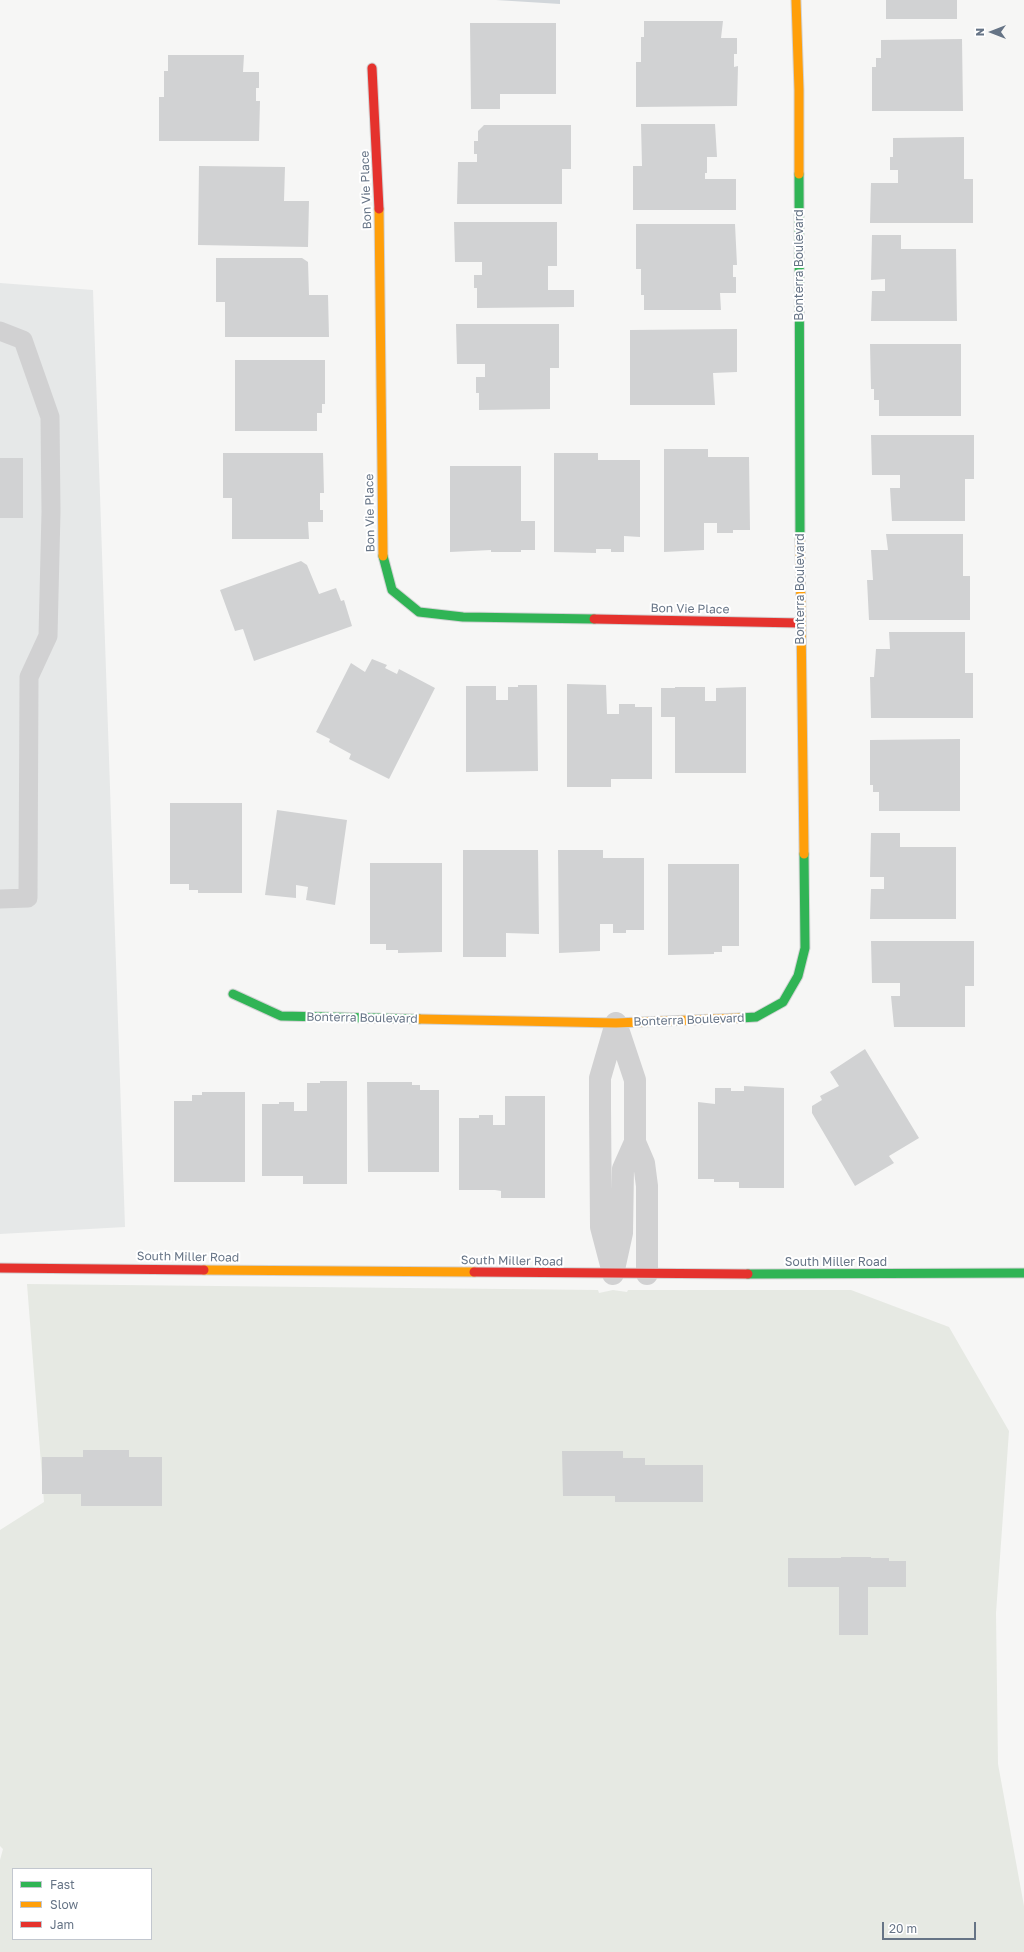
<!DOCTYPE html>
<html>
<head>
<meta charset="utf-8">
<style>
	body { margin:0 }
	#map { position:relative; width:1024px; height:1952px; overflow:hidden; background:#f6f6f5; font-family:"Golos Text",sans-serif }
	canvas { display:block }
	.legend { position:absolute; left:12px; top:1868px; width:140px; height:72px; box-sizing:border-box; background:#fff; border:1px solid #c2c7cf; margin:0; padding:5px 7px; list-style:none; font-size:12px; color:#667486 }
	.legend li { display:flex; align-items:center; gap:8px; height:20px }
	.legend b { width:20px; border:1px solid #c2c7cf }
	.north { position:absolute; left:972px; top:12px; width:40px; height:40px; -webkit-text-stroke:3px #fff; paint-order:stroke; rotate:270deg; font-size:11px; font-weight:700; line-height:16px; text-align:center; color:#667486 }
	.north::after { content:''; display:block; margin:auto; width:14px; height:18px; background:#667486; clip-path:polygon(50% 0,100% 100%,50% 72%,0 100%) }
	.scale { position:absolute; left:882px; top:1922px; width:94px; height:18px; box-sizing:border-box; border:2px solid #667486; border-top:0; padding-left:5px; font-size:12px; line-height:14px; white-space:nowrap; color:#667486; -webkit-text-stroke:3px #fff; paint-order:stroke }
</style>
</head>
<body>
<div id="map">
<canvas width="1024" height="1952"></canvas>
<ul class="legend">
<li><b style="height:5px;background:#30b455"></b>Fast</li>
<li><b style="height:5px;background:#ff9f0a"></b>Slow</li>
<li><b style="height:5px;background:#e5322d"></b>Jam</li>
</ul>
<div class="north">N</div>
<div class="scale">20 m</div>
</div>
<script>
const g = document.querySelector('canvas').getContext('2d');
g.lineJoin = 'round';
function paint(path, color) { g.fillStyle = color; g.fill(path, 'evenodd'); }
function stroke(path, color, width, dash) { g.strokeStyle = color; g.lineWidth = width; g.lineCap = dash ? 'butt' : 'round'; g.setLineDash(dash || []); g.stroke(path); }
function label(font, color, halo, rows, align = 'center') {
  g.font = font + ' "Golos Text",sans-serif'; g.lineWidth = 4; g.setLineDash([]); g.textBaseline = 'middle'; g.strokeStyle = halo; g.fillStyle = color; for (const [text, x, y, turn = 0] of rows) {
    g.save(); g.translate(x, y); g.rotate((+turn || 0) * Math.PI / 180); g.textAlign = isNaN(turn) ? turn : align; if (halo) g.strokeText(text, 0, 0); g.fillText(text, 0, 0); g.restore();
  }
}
paint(new Path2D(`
	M0,283L93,290L125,1227L0,1234Z`), '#e6e8e8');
paint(new Path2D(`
	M27,1284L598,1290L599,1293L613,1290L627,1292L628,1290H851L949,1327L1009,1431L996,1613L998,1764L1024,1906V1952H0V1860L3,1849L0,1846V1530L44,1502ZM13,1869H151V1939H13Z`), '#e6e9e3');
paint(new Path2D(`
	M496,0H560V4Z`), '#d1d6da');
paint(new Path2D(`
	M886,0H957V19H886Z
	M644,21H723L721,38H737V54H734V67L738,66L737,106L636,107V62H641V37H644Z
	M470,23H556V94H500V109H471Z
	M962,39L963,111H872V67H876V58H881V40Z
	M168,55H244L243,72H259V88H256V101H260L259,141H159V97H164V71H168Z
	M641,124H715L717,157H707V173H705V179H736V210H633V166H642Z
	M484,125H571V169H562V204H457L458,162H477V154H474V141H478V131Z
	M964,137V179H973V223H870L871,183H898V170H890V157H893V138Z
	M199,166L285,167L284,201H309L308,247L198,245Z
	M454,222H557V266H548V290H574V307L477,308V288H474V275H482V262H455Z
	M636,224H735L737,265H733V277H736V293H720L721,310H644V295H641V269H636Z
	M872,235H901V249H956L957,321H871L872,291H885V279L871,280Z
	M216,258H302L308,262L309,295H328L329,337H225V302H216Z
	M456,324H559V368H550V409L479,410V393H476V377H485V364H457Z
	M737,329V372L713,373L715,405H630V330Z
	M870,344H961V416H879V400H874V389H871Z
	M235,360H325V404H322V413H317V431H235Z
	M871,435H974V479H965V521H892L890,488H900V475H872Z
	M664,449H708V457H749L750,530H733V533H717V523H704V550L664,552Z
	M223,453H323L324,493H320V510H323V522H308L309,539H232V498H223Z
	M554,453H598V460H640V537L624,536V552H611V549H596V553L554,552Z
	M0,458H23V518H0Z
	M450,466H521V521H535V550H521V552H491V550L450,552Z
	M886,534H963V576H970V620H869L867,580H873L871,550H888Z
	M301,561L307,565L319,594L336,588L341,601L344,600L352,626L254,661L243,629L235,631L220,590Z
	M889,632H965V673H973V718H871L870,677H874L876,649H890Z
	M372,659L387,665L385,668L397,674L399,669L435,688L389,779L349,759L351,754L329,742L330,739L316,732L351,663L365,672Z
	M567,684L606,685L607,714H619V704H635V707H652V779H611V787H567Z
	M518,685H537L538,771L466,772V686H496V700H508V687H518Z
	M675,687H705V701H716V688L746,687V773H675V717H661V688H675Z
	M960,739V811H879V792H873V785H870V740Z
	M170,803H242V893H198V890H189V884H170Z
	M277,810L347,820L335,905L306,900L308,887L296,885V898L265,895Z
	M871,833H900V847H956V919H870L871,889H884V877H870Z
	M463,850H538L539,934L506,933V957H463Z
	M558,850H603V858H644V930H626V933H613V924H600V951L559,953Z
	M370,863H442V952L398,953V950H386V944H370Z
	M668,864H739V946H722V952H714V954L668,955Z
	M871,941H974V986H965V1027H894L891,996H900V983H872Z
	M865,1049L919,1138L889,1156L894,1163L855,1186L812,1113V1106L822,1100L820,1096L839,1086L830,1072Z
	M320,1081H347V1184H303V1176H262V1104H279V1102H294V1111H307V1083H320Z
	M367,1082H412V1085H420V1090H439V1172H368Z
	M744,1086L784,1088V1188H739V1182H714V1179H698V1102L715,1104V1088H731V1091H744Z
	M202,1092H245V1182H174V1101H192V1095H202Z
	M505,1096H545V1198H501V1191L495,1190H459V1118H479V1115H493V1125H505Z
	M83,1450H129V1457H162V1506H81V1494H42V1457H83Z
	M562,1451H623V1458H645V1465H703V1502H615V1496H563Z
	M841,1557H871V1558H889V1561H906V1587H868V1635H839V1587H788V1558H841Z`), '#d1d2d3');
const fast = new Path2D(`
	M799,174L800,540
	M383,556L392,590L419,612L463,617L594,619
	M233,994L281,1016L419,1019
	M740,1018L756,1017L783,1002L798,976L805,948L804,854
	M748,1274L1024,1273`);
const slow = new Path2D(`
	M796,0L799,90V174
	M379,209L383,556
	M800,540L804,854
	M419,1019L616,1023L740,1018
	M204,1270L474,1272`);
const jam = new Path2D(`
	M372,68L379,209
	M594,619L800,623
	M0,1268L204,1270
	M474,1272L748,1274`);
stroke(fast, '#d2d3d4', 11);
stroke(slow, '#d2d3d4', 11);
stroke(jam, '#d2d3d4', 11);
stroke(new Path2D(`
	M0,331L23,340L50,417L51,512L48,636L29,677L28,898L0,899`), '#d1d1d2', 19);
stroke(new Path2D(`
	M635,1142L644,1163L647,1186V1274
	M612,1269L601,1227L600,1107V1078L616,1023
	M613,1274L622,1233L623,1169L635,1142V1080L616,1023`), '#d1d1d2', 22);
stroke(fast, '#30b455', 9);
stroke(slow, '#ff9f0a', 9);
stroke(jam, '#e5322d', 9);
label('12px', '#667486', '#fff', [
	["Bon Vie Place",366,190,-92],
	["Bonterra Boulevard",799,265,-90],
	["Bon Vie Place",370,513,-91],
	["Bonterra Boulevard",800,589,-90],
	["Bon Vie Place",690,609,1],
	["Bonterra Boulevard",362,1018,1],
	["Bonterra Boulevard",689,1020,-2],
	["South Miller Road",188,1257,1],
	["South Miller Road",512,1261,1],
	["South Miller Road",836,1262]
]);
</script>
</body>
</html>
